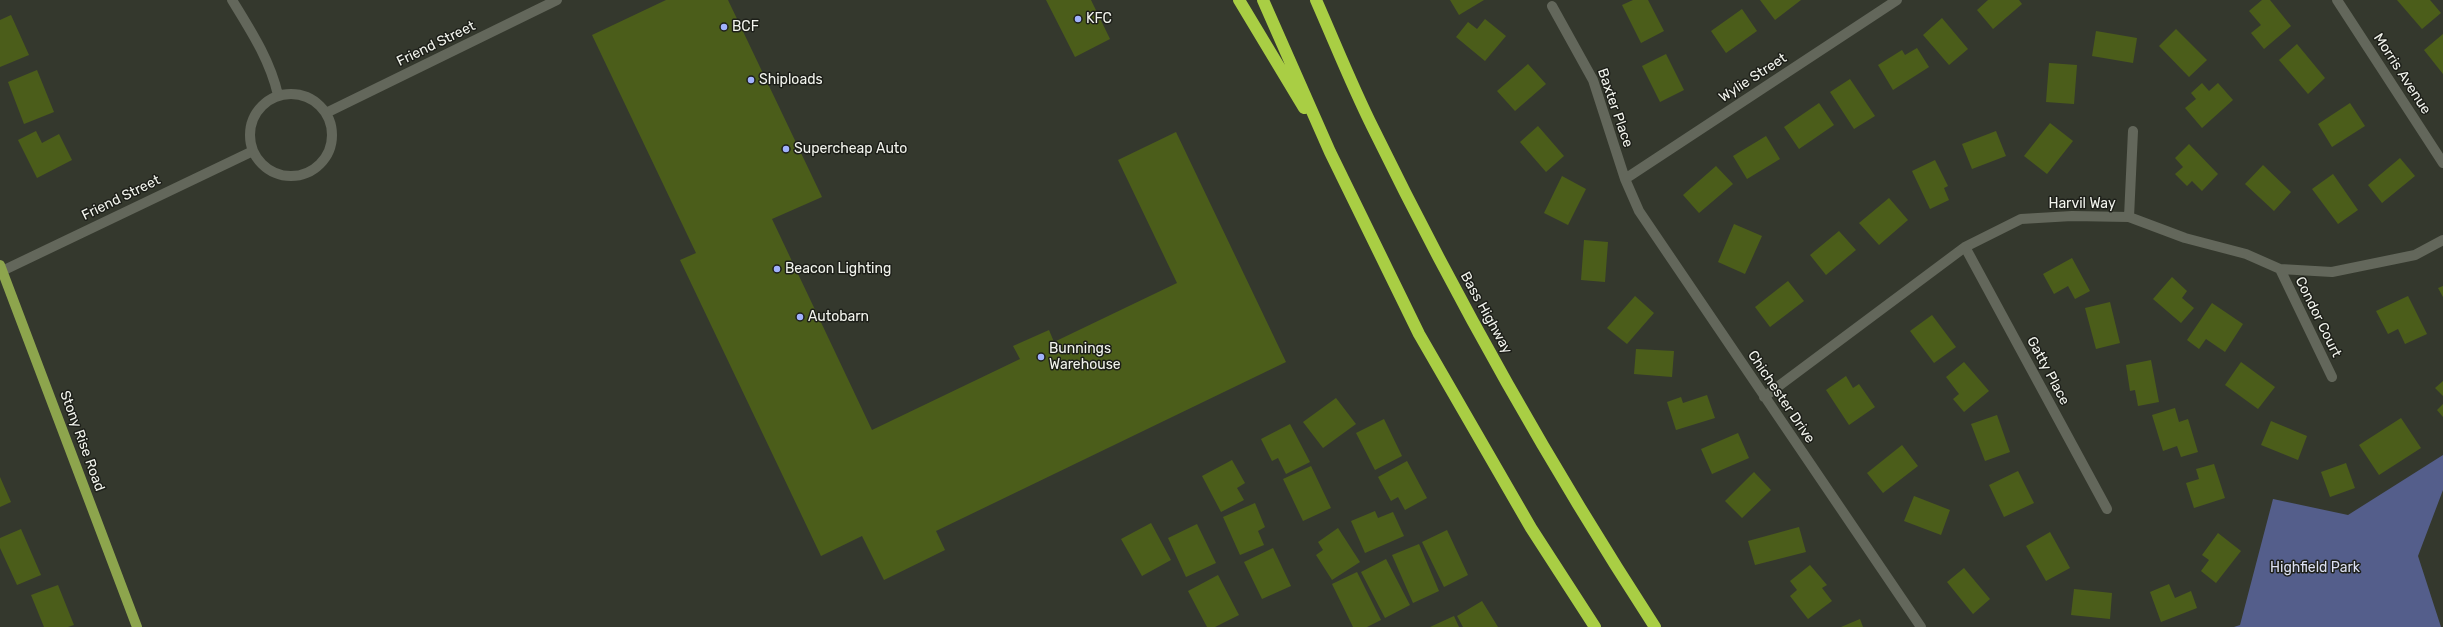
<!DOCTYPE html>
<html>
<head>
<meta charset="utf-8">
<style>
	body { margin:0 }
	canvas { display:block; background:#34382d }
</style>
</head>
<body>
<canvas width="2443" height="627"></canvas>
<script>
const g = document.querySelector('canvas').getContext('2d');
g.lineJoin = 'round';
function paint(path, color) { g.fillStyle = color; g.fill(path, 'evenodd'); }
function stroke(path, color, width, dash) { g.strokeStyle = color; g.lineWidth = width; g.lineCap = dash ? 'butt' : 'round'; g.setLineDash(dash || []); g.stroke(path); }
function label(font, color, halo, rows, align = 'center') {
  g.font = font + ' Rubik,sans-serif'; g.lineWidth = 3; g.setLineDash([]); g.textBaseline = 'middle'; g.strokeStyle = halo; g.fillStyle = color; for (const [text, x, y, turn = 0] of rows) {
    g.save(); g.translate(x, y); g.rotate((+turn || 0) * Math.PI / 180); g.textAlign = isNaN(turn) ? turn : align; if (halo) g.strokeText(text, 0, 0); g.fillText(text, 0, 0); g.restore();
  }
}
paint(new Path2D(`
	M2443,455V490L2418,556L2441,627H2234L2240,625L2273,499L2348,515Z`), '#545e8b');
paint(new Path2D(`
	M666,0H728L822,197L772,219L872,430L1020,359L1013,346L1049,330L1054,342L1177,283L1118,160L1176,132L1286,362L936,531L945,550L884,580L862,536L821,556L680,260L696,253L592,35Z
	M1046,0H1091L1110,39L1075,57Z
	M1450,0H1484L1459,15Z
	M1633,0H1648L1664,31L1641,43L1622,5Z
	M1760,0H1801L1775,20Z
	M1988,0H2019L2022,4L1993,29L1977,10Z
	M2262,0H2270L2291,26L2264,49L2251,33L2261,25L2249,11Z
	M2397,0H2430L2441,13L2422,29Z
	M1742,9L1757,31L1726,53L1711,31Z
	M11,15L29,55L0,67V20Z
	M1942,18L1968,49L1949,65L1923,35Z
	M1485,19L1506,36L1485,61L1456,37L1468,22L1477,29Z
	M2176,29L2207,60L2189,77L2159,46Z
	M2096,31L2137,38L2133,63L2092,56Z
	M2443,34V74L2424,50Z
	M2297,44L2325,78L2308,94L2279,60Z
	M1917,48L1929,67L1893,90L1878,65L1902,50L1905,55Z
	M1666,54L1684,90L1660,102L1642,66Z
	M2049,63L2077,65L2074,104L2046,102Z
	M1528,64L1546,84L1515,111L1497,91Z
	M37,70L54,112L24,124L8,82Z
	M1850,79L1875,116L1854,129L1830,92Z
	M2202,83L2209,91L2218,83L2233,100L2202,128L2185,108L2196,99L2191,93Z
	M1819,103L1834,125L1799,149L1784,127Z
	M2350,103L2365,126L2332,147L2318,124Z
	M2050,123L2073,141L2047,174L2024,156Z
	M1538,126L1564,156L1546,172L1520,142Z
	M36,131L42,143L59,134L72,160L37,178L18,140Z
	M1996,131L2006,156L1972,169L1962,144Z
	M1766,136L1780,159L1747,179L1733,156Z
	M2189,144L2218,174L2202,191L2192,181L2187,186L2175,174L2183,167L2175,158Z
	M2400,158L2415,176L2382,203L2368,185Z
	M1935,160L1948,186L1944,188L1949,200L1930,209L1912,171Z
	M2263,165L2291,192L2274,211L2245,184Z
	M1716,166L1733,184L1699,213L1683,195Z
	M2333,174L2358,210L2338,224L2312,189Z
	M1562,176L1586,189L1568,225L1544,213Z
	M1889,198L1908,220L1879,245L1859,223Z
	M1734,224L1762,236L1745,274L1718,262Z
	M1839,231L1856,250L1826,275L1810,255Z
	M1584,240L1608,242L1605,282L1581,280Z
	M2072,258L2090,291L2075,299L2068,286L2054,294L2043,274Z
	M2172,277L2187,291L2182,298L2194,308L2181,323L2153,299Z
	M1788,281L1804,301L1770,327L1755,307Z
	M2443,286V297L2438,288Z
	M1635,296L1654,313L1627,344L1607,328Z
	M2408,296L2427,334L2405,344L2398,329L2388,334L2376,311Z
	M2110,302L2120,343L2096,349L2085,308Z
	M2212,303L2243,324L2225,352L2206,339L2199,349L2187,340Z
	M1932,315L1956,347L1934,363L1910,331Z
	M1636,349L1674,351L1672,377L1634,374Z
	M2151,360L2159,402L2138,406L2135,390L2130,391L2126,365Z
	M1964,362L1989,391L1964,412L1953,399L1959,394L1946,377Z
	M2241,362L2275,387L2258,409L2225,385Z
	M1846,376L1853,388L1859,384L1875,407L1849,425L1826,390Z
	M2443,381V396L2435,388Z
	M1707,395L1715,418L1676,430L1667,402L1681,397L1683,403Z
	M1336,398L1356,424L1323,448L1303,422Z
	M2443,404V417L2437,410Z
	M2175,408L2179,422L2188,419L2198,452L2181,457L2177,446L2163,451L2152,415Z
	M1997,415L2010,452L1985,461L1971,424Z
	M2401,418L2421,448L2379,475L2359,445Z
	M1384,419L1402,456L1375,470L1356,433Z
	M2271,421L2307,436L2298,460L2261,445Z
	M1290,424L1310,462L1286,474L1278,458L1272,461L1261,439Z
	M1738,433L1749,458L1712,474L1701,449Z
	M1902,445L1918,466L1883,493L1867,473Z
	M1232,460L1245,483L1237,488L1244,500L1221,512L1202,476Z
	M1407,461L1427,498L1405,510L1398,497L1391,501L1378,477Z
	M2346,463L2355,488L2330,497L2321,472Z
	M2214,464L2225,498L2194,508L2186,483L2199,479L2196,469Z
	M1311,466L1331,508L1303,521L1283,479Z
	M2018,471L2034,503L2004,517L1989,485Z
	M1754,472L1771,490L1742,518L1725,501Z
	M0,477L11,502L0,507Z
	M1914,496L1950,510L1941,535L1904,521Z
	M1255,503L1265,527L1258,531L1264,545L1240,555L1223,517Z
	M1375,511L1378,518L1393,512L1404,536L1365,553L1351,521Z
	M1151,523L1171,560L1142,576L1121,539Z
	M1197,524L1216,563L1186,577L1168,538Z
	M1799,527L1806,552L1755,565L1748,541Z
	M1338,528L1360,562L1332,580L1316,555L1323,550L1318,542Z
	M21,529L41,575L17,585L0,548V538Z
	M1447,530L1468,575L1444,587L1422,542Z
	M2050,532L2070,568L2046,581L2026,546Z
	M2218,533L2241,551L2216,583L2201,571L2209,560L2202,555Z
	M1419,544L1439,591L1413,603L1392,555Z
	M1273,548L1291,586L1262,599L1244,562Z
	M1386,559L1410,605L1385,618L1361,572Z
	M1810,565L1827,585L1822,588L1832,601L1808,619L1790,596L1797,590L1790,581Z
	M1964,568L1990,599L1973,614L1947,582Z
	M1357,572L1381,620L1367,627H1353L1332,584Z
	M1218,575L1239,615L1215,627H1207L1188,591Z
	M2169,584L2175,598L2191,591L2197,608L2161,622L2150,592Z
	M58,585L74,625L68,627H44L31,595Z
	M2074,589L2112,593L2110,619L2071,615Z
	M1482,601L1498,627H1463L1457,616Z
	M1454,616L1459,627H1430Z
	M1860,619L1863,627H1841Z`), '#4b5d1a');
stroke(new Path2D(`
	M232,0C251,31 270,60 278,95
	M2337,0L2443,163
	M1552,6L1593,80L1625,179L1639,211L1921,627
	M250 135a41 41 0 1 1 82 0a41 41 0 1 1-82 0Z
	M326,113L557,0
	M1625,179L1897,0
	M2129,217L2133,131
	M1965,247L2107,509
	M2280,269L2332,377
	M2,271L253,151
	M1764,397L1965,247L2021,219L2072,216L2129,217L2185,238L2246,254L2280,269L2332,272L2415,255L2443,240`), '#63675b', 10);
stroke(new Path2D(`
	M0,265L137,627`), '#8da54d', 10);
stroke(new Path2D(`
	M1239,0L1304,108
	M1263,0L1330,152L1419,334L1531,528L1595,627
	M1316,0C1335,43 1352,86 1373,128C1457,300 1551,467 1655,627`), '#a9ce44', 12);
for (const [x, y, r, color] of [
	[1078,19,4,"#a1b2fd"],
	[724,27,4,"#a1b2fd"],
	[751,80,4,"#a1b2fd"],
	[786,149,4,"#a1b2fd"],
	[777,269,4,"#a1b2fd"],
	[800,317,4,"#a1b2fd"],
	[1041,357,4,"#a1b2fd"]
]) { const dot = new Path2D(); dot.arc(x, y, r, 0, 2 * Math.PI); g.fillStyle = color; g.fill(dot); stroke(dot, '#1d1f19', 1.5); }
label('14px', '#f2f4ed', '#1d1f19', [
	["KFC",1086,19],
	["BCF",732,27],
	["Shiploads",759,80],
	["Supercheap Auto",794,149],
	["Beacon Lighting",785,269],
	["Autobarn",808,317],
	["Bunnings",1049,349],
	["Warehouse",1049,365]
], 'left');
label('14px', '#f2f4ed', '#1d1f19', [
	["Friend Street",436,44,-26],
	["Morris Avenue",2402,74,57],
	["Wylie Street",1753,78,-33],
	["Baxter Place",1615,108,71],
	["Friend Street",121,198,-26],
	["Harvil Way",2082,204],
	["Bass Highway",1486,313,61],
	["Condor Court",2318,317,64],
	["Gatty Place",2048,371,62],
	["Chichester Drive",1781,397,56],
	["Stony Rise Road",82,441,70]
]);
label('14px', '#dce0f2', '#1d1f19', [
	["Highfield Park",2315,568]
]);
</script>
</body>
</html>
